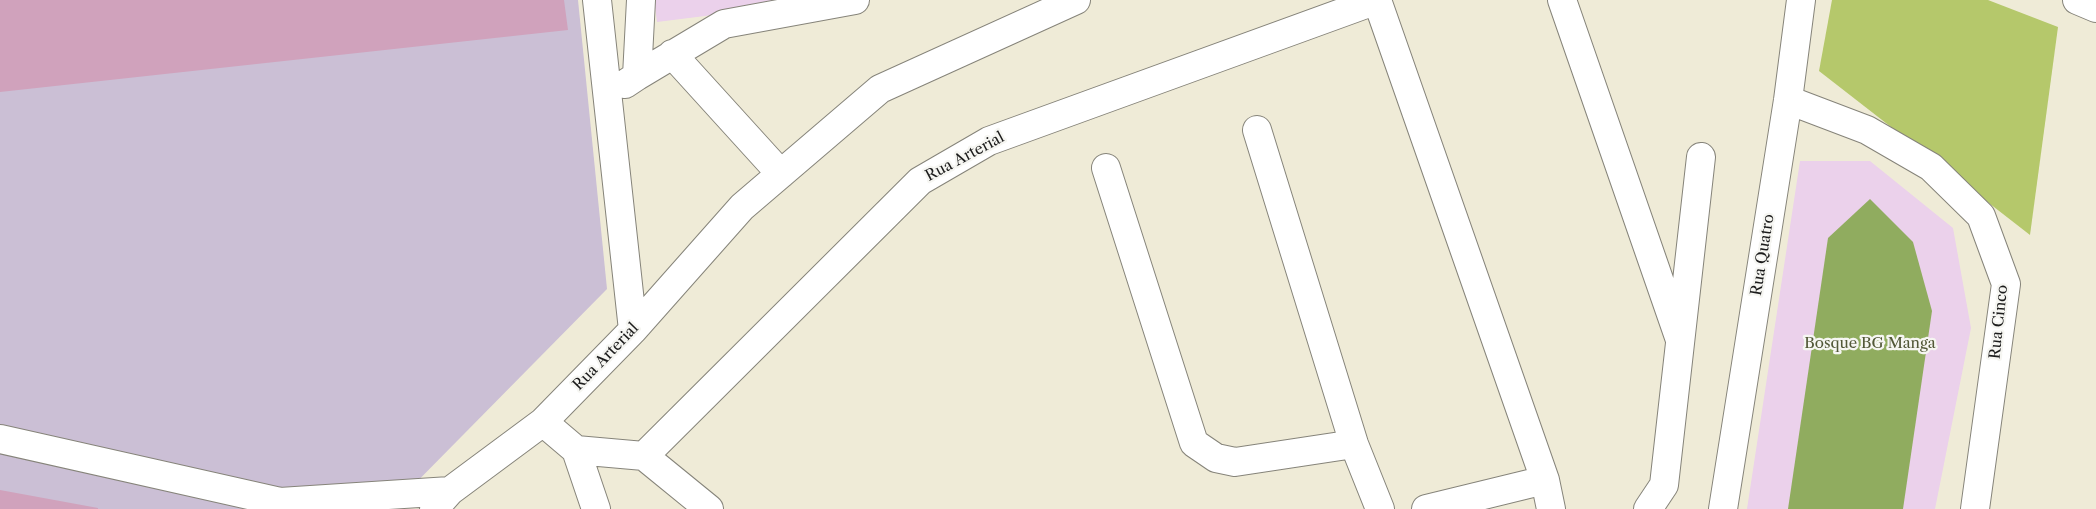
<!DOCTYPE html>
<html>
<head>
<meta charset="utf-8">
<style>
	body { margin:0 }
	canvas { display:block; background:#efebd7 }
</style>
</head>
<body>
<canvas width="2096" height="509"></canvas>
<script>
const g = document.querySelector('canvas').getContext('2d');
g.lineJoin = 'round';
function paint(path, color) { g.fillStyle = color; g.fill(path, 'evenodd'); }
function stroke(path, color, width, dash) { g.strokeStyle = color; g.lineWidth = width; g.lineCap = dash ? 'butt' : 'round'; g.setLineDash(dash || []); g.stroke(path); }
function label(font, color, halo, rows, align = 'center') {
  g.font = font + ' "Libre Caslon Text",serif'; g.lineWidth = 4.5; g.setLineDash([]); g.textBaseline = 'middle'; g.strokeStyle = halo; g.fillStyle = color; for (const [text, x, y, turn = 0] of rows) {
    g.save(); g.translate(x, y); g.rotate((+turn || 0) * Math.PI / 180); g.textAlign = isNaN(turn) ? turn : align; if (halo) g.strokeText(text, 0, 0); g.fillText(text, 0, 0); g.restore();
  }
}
paint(new Path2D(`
	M654,0H833L657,22Z
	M1800,161H1870L1953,228L1971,328L1935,509H1747Z`), '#ebd1eb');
paint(new Path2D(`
	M0,0H578L607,289L390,509H0Z`), '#cbbfd5');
paint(new Path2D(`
	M1832,0H1988L2058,27L2030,235L1819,71Z`), '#b5c86b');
paint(new Path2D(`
	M1870,199L1913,242L1932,311L1903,509H1788L1828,238Z`), '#90ac5f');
paint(new Path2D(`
	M0,0H564L568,30L0,92Z
	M0,490L98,508V509H0Z`), '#d0a2bc');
const minor = new Path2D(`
	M597,0L633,330
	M1377,0L1545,480L1551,509
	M1562,0L1680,340
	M2077,0L2096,8
	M672,54L781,174
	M637,76L724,24L855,0
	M625,84L637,76L641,0
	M1788,100L1867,130L1931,167L1981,216L2006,284L1975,509
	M1257,130L1354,444L1380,509
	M1106,168L1194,443L1216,458L1235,462L1354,444
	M543,422L576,450L644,456L709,509
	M0,439L280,502L450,491
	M576,450L596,509
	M644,456L920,181L989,141L1377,0
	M434,509L450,491L543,422L633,330L742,207L880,89L1076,0
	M1426,509L1545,480
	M1648,509L1664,485L1701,157
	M1723,509L1788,100L1801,0`);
stroke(minor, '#86847a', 30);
stroke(minor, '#fff', 28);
label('15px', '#1c1c1c', '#f6f6f2', [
	["Rua Arterial",965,157,-28],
	["Rua Quatro",1763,255,-81],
	["Rua Cinco",1999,322,-84],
	["Rua Arterial",606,357,-46]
]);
label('15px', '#525838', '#f6f6f2', [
	["Bosque BG Manga",1870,344]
]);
</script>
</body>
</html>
